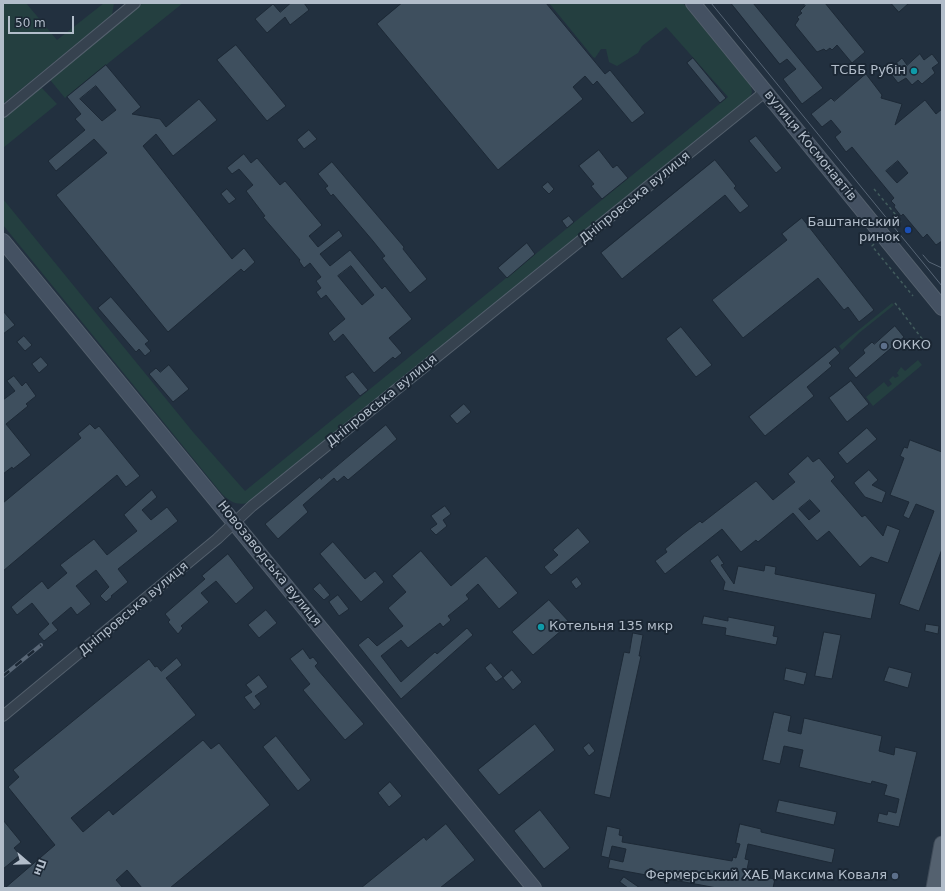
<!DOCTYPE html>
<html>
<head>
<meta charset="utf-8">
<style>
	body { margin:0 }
	#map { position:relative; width:945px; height:891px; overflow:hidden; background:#22303f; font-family:"DejaVu Sans",sans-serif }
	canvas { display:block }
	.frame { position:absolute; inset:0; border:4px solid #b2bdca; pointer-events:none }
	.north { position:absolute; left:8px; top:843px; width:40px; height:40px; -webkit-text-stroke:3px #1b2734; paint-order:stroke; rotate:110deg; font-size:11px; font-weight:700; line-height:16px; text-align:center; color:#b2bdca }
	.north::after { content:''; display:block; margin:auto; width:14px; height:18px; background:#b2bdca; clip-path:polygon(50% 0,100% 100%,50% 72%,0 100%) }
	.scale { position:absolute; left:8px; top:16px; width:66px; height:18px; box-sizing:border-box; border:2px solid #b2bdca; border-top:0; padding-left:5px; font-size:12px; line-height:14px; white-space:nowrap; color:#b2bdca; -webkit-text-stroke:3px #1b2734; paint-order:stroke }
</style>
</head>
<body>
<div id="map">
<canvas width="945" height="891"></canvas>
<div class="frame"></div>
<div class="north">Пн</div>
<div class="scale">50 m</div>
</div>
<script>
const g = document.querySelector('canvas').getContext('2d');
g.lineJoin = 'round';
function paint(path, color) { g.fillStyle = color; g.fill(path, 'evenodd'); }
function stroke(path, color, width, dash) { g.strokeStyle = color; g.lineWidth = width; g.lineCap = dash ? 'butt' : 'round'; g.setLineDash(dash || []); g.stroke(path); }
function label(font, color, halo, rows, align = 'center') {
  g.font = font + ' "DejaVu Sans",sans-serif'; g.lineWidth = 4; g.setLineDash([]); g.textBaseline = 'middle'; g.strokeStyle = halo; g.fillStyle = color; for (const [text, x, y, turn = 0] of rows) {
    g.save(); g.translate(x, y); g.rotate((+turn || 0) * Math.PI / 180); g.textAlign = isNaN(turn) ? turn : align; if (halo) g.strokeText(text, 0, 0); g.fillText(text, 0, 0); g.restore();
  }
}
paint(new Path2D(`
	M3,3H26L57,40L104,3H114L112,15L3,104Z
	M143,3H183L65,98L51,81V76Z
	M549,3H683L751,86L752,92L749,101L249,503C236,505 232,503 222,494L3,225V199L193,432L245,491L728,97L666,27L642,46L638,53L617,66L609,62L606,49H601L595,58L593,57Z
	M41,87L57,104L3,148V116Z
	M892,303L894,305L859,333L842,350L839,346Z
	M918,360L922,365L873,406L866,397L884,382L888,387L892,384L889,380L893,376L895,378L899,376L897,373L901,367L905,371Z`), '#243f40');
const building = new Path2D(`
	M291,3H304L309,10L290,25L285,17L267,33L255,19L273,4L280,12Z
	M402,3H546L605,74L610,70L645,113L632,123L597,81L593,85L585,76L573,87L583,99L498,170L377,24Z
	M731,3H753L823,88L802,104L783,79L796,69L787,59L780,64Z
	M803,3H825L865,52L852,63L837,45L832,50L830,48L826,51L824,49L817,52L795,25L799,19L797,17L802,13L800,11L805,6Z
	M891,3H909L899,12Z
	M236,45L286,106L267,121L217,60Z
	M920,54L924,60L932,54L939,63L932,68L935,73L922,84L918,80L912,85L906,78L898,83L891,74L897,69L894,65L902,58L907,65Z
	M693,58L726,98L720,103L687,63Z
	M106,65L141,107L132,114L160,119L166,127L199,99L217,120L173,156L156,134L143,146L232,259L244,248L255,262L244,272L241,269L168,332L56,195L107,153L94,139L56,171L48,161L85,130L75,119L81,114L67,97ZM96,86L116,110L102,121L80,99Z
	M866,74L882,95L881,98L902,104L895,125L925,100L936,114L942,109V241L936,245L927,234L923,238L903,214L901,216L894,207L895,205L891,201L894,198L852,147L846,152L835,137L841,132L831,120L822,127L811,114L831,98L834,101ZM898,161L908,173L897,183L886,171Z
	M309,130L317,139L304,149L297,140Z
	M756,136L782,168L776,173L749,141Z
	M599,150L613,168L617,165L628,178L602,199L591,186L594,184L579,166Z
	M244,154L251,163L257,158L280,185L285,181L322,225L309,236L318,247L339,230L343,236L320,254L330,266L350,250L382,289L385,286L412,319L389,338L402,353L395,359L393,357L374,373L343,334L334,342L328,333L345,319L326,295L321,299L316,292L321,288L316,281L321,277L310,263L304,268L299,261L300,260L263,217L265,216L246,191L253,185L239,169L232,174L227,168ZM351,266L374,295L362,305L338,276Z
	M715,160L736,186L734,188L749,206L740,213L725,195L622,279L601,253Z
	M332,162L404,247L403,249L427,279L410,293L382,258L385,256L373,241L333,194L331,196L325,188L328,186L318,174Z
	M548,182L554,189L549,194L542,187Z
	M227,189L236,199L229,204L221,194Z
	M569,216L574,222L567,228L562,221Z
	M802,218L874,310L859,322L848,307L844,310L818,278L743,338L712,300L787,240L782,234Z
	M527,243L535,254L507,278L498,268Z
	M111,297L149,341L145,344L151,351L145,356L139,349L136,352L98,308Z
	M3,311L15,325L3,334Z
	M895,326L904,337L856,378L848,368L865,353L863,350L872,342L874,344Z
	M681,327L712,365L696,377L666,339Z
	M24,336L32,345L25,351L17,342Z
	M835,347L840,353L829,363L832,366L807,387L814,396L765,436L749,417Z
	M41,357L48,365L39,373L32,364Z
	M169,365L189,389L173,402L149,374L156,368L160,372Z
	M353,372L368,390L360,396L345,377Z
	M14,376L22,386L26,382L36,396L26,404L28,406L6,424L31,455L13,469L12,467L3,474V400L15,391L7,381Z
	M851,381L869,404L847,422L829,398Z
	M464,404L471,412L457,424L450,416Z
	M90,424L95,429L99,426L140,476L126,487L117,475L3,571V503L81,438L78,434Z
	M386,425L397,439L348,480L344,476L337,482L334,478L303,505L308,512L278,539L265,524L320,477L321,479Z
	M867,428L877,439L847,464L838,453Z
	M910,440L942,452V549L919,611L899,604L934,511L916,504L909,519L903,516L909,502L890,495L904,458L900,456L904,447L907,448Z
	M808,456L813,462L819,458L835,477L831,481L862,517L865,515L883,536L887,525L900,530L888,563L871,557L860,567L829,531L817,541L793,513L758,542L756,540L741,552L722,529L665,574L655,561L667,552L665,549L683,534L700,521L702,523L756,481L773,500L795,482L788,474ZM810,500L820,511L809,520L799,509Z
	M869,470L878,480L872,485L886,492L882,503L865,497L854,483Z
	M152,490L157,497L142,510L151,520L167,507L178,521L118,569L128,582L111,596L112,597L106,602L100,596L109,587L96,570L76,586L91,604L77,615L71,607L52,623L58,630L44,641L38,634L49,624L32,603L17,615L11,607L42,581L48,589L67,573L60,565L94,539L107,555L137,531L124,515Z
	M445,506L451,514L443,520L447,526L436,535L430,529L437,524L431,516Z
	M578,528L590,542L551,575L544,567L558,555L553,550Z
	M333,542L365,579L375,571L384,582L361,602L320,554Z
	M421,551L451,586L486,556L518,593L499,609L478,584L466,595L469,599L448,616L451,620L443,627L440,623L408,648L401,640L381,656L401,682L435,652L437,654L467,628L473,635L401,699L358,645L368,637L377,646L403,626L388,608L406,592L392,576Z
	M228,554L254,588L236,604L216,581L201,593L209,602L181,626L183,628L178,634L168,622L170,620L165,614L205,579L202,576Z
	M718,555L724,564L721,565L734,584L738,566L764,571L765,565L776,567L775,574L876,594L871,619L723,590L725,582L710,561Z
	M577,577L582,584L576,589L571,582Z
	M320,583L330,595L324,600L313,589Z
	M338,595L349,609L339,616L329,602Z
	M549,600L570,623L533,655L512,632Z
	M266,610L277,623L259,638L248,625Z
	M704,616L728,621V617L775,626L773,636L778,637L776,645L725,635L726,628L702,624Z
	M926,624L939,626L938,634L925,631Z
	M824,632L841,635L832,679L815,676Z
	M633,633L643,635L639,656H641L610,798L594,794L624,652L629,653Z
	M303,649L310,659L313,657L318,663L315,666L318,670L364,724L345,740L303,690L310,684L290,659Z
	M177,658L182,665L166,678L196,715L71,818L83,832L109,810L113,815L203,740L211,749L219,743L270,805L170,888H142L127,870L116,880L123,888H5L55,845L8,787L19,777L13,770L149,659L155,667L157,666L161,671Z
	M491,663L503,677L496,682L485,668Z
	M889,667L912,673L908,688L884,681Z
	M786,668L807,673L804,685L784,680Z
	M512,670L522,682L513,690L503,678Z
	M259,675L268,687L255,696L261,704L254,710L244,697L252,692L246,685Z
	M774,712L791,716L788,731L801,734L804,718L882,736L879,751L894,755L895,747L917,752L899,827L877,822L879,813L887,815L888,811L896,813L899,799L884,795L887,785L872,781L871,784L799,767L803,750L784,746L780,764L763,760Z
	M535,724L555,750L499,795L478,770Z
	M276,736L311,780L298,791L263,747Z
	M589,743L595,751L589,756L583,748Z
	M390,782L402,796L389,807L378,793Z
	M779,800L837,812L834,825L776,812Z
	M540,810L570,848L544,869L514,831Z
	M3,820L21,842L14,848L20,855L3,869Z
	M446,824L475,860L440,888H361L424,837L426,840Z
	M740,824L761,829V832L835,849L832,863L748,844L745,859L749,860L746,874L775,879L773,888H717L608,868L610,859L623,862L626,849L612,846L609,858L601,856L607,826L620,829L619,835L623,836L622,842L732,861L733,857L736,858L740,844L736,843Z
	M624,877L640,888H628L620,882Z`);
paint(building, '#3e4f5e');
stroke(building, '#1d2936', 1);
const street = new Path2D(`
	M3,112L135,3
	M3,716L217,539L252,506L766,91`);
const secondary = new Path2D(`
	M693,3L942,308
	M3,241L534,888`);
const primary = new Path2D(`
	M934,888L942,844`);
stroke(street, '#54606d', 12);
stroke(secondary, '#54606d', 16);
stroke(primary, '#3f4b58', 17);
stroke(new Path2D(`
	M874,189L901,221L892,229
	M874,244L872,246L913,296
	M895,303L929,348`), '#425c5d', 1.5, [3, 3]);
stroke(street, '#36424f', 10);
stroke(secondary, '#445162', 14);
stroke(primary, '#54616f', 15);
stroke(new Path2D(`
	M711,3L942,286
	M923,255L929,262L942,268`), '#586676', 1);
const rail = new Path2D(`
	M3,676L41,645`);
stroke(rail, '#586676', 4);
stroke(rail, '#1b2734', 2.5, [8]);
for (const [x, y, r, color] of [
	[914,71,4,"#0f9aa8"],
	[908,230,4,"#1a4fb4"],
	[884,346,4,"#5c6f8a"],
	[541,627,4,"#0f9aa8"],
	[895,876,4,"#5c6f8a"]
]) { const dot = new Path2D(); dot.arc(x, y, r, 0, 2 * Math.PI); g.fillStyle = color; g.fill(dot); stroke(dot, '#1b2734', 1.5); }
label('13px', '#b2bdca', '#1b2734', [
	["ТСББ Рубін",906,71],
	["Баштанський",900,223],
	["ринок",900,238],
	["ОККО",892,346,"left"],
	["Котельня 135 мкр",549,627,"left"],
	["Фермерський ХАБ Максима Коваля",887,876]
], 'right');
label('13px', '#b2bdca', '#1b2734', [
	["вулиця Космонавтів",810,146,51],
	["Дніпровська вулиця",635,198,-39],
	["Дніпровська вулиця",382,401,-39],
	["Новозаводська вулиця",269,564,51],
	["Дніпровська вулиця",134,609,-40]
]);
</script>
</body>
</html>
